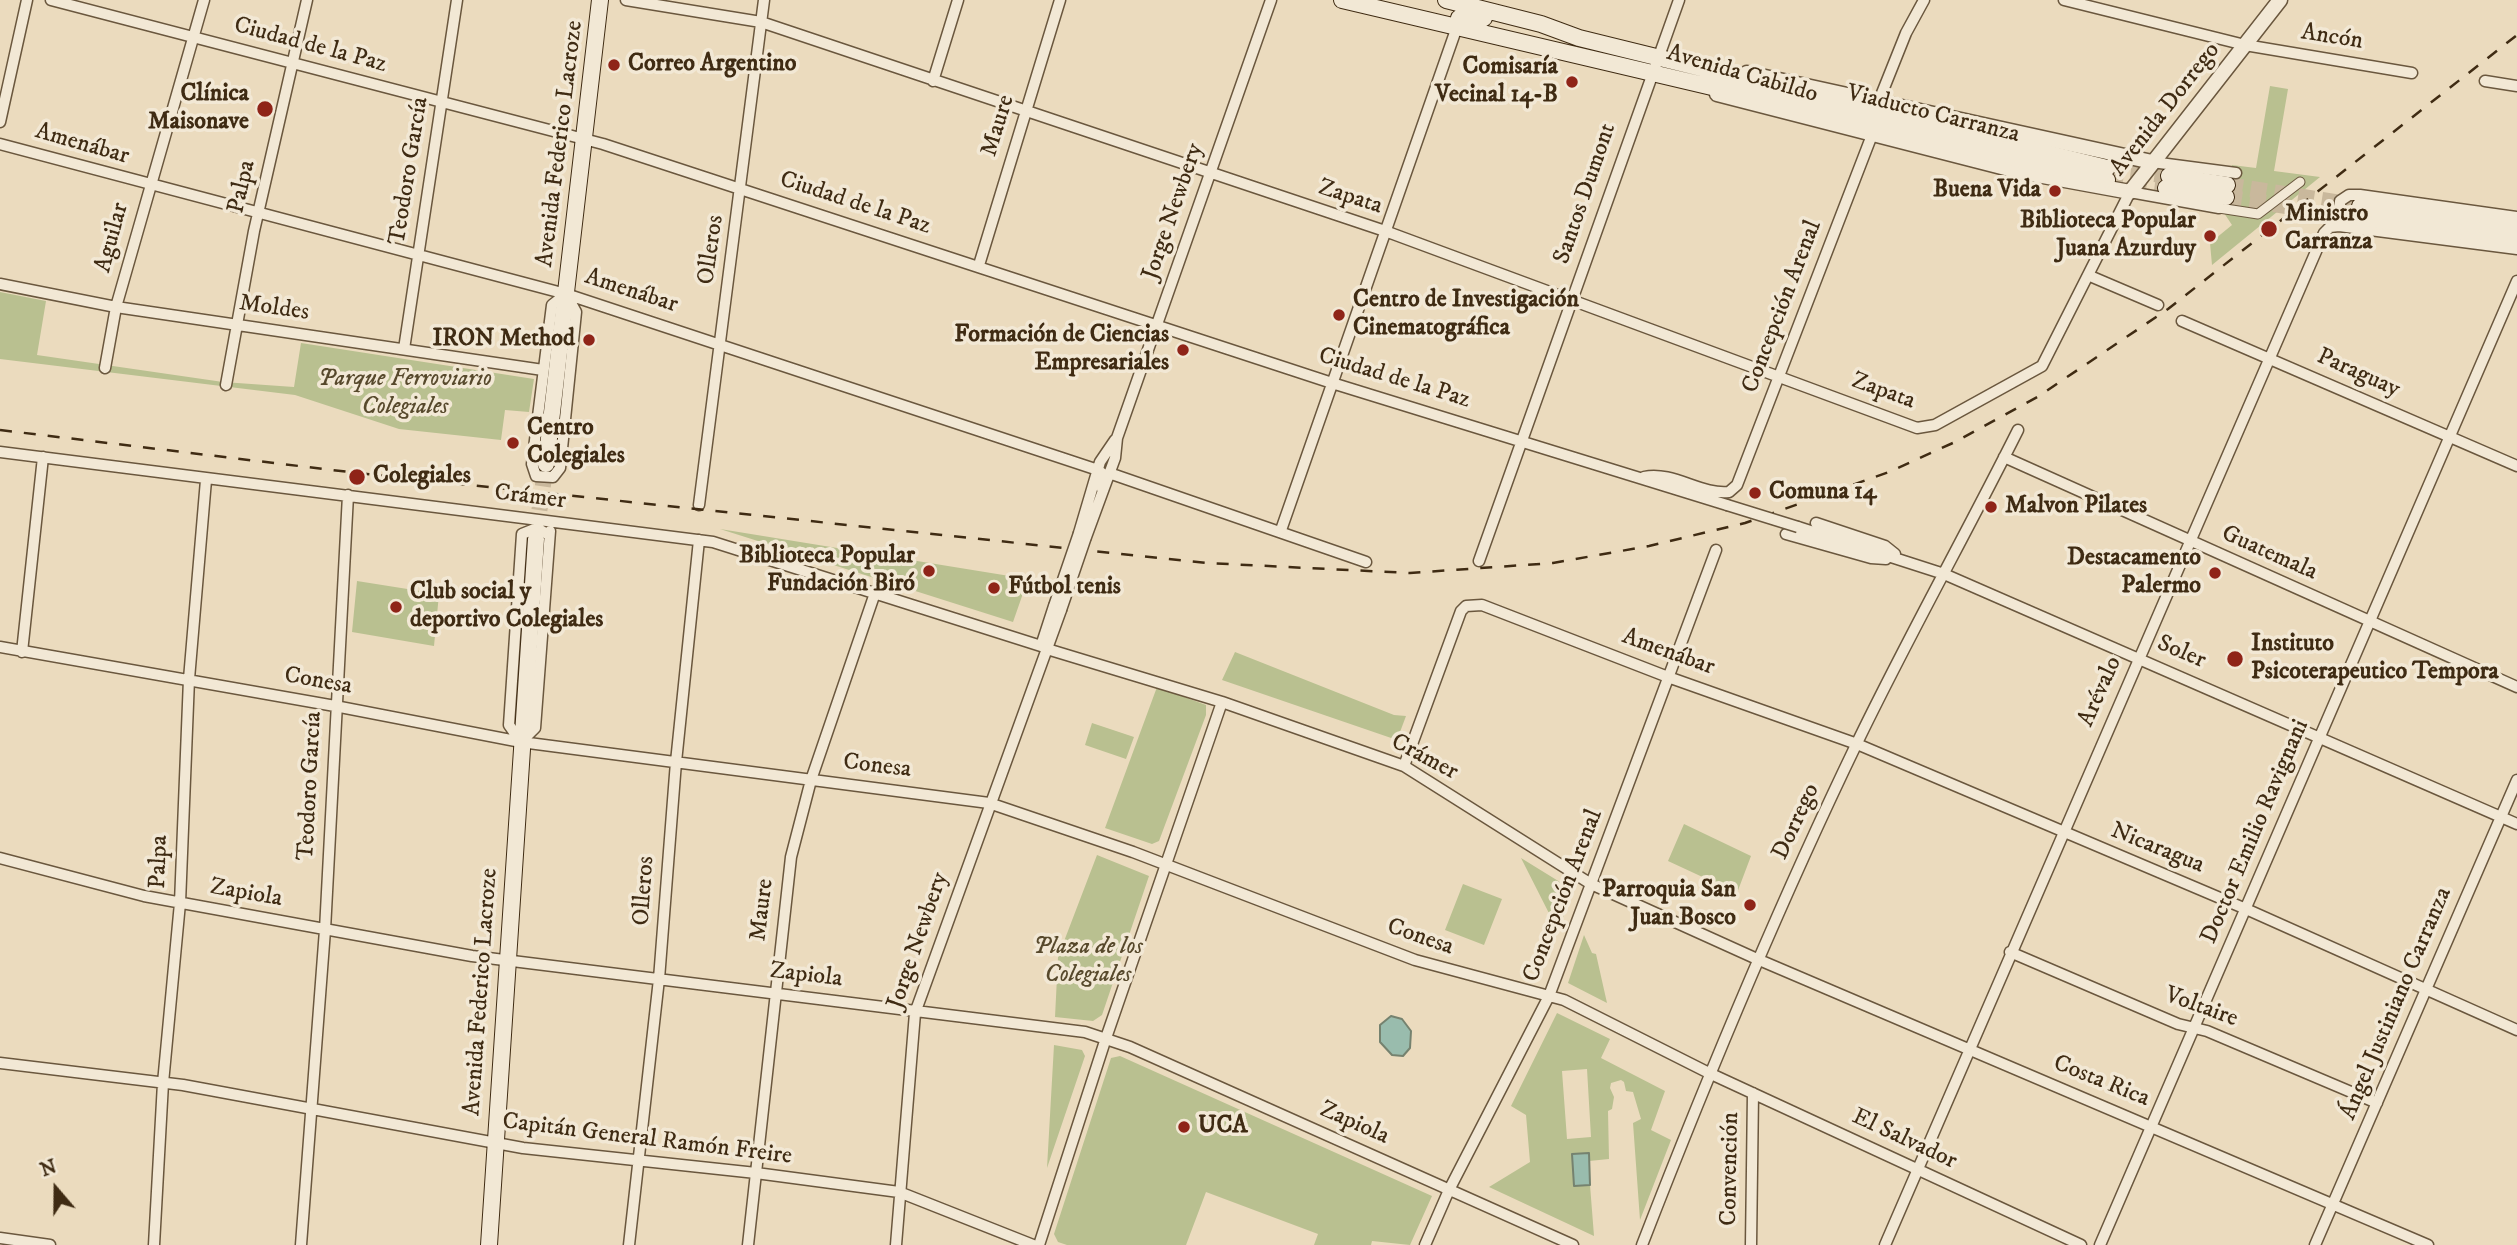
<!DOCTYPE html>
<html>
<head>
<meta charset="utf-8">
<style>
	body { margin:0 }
	#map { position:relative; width:2517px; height:1245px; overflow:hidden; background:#ebdbbe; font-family:"IM FELL DW Pica",serif }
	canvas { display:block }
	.north { position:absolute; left:21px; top:1154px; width:70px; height:70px; -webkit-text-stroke:5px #f2e8d5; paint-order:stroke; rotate:340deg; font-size:19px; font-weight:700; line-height:28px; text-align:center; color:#3f2b13 }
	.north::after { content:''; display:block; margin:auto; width:24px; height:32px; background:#3f2b13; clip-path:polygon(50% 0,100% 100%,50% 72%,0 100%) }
</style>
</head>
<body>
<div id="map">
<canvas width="2517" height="1245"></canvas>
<div class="north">N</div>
</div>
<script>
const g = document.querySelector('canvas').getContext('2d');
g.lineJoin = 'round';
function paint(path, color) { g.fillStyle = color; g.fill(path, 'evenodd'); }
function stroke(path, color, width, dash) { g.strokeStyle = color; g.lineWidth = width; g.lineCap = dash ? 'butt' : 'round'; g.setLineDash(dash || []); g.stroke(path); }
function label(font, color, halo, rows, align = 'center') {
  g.font = font + ' "IM FELL DW Pica",serif'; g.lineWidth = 7; g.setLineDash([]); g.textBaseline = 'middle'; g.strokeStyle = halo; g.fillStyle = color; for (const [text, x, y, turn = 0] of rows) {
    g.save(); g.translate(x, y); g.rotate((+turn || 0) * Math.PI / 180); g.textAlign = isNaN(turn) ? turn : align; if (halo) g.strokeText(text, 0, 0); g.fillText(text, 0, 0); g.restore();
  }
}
paint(new Path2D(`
	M2270,86L2288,89L2274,171L2320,177L2212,265L2210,243L2232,225L2224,213L2232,165L2256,168Z
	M0,292L46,301L37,355L223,382L294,387L301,343L534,379L529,412L505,410L501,440L399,429L295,395L0,359Z
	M720,529L1028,579L1013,622Z
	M357,581L439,594L434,646L352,632Z
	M1235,652L1394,715L1406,716L1397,740L1222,680Z
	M1157,687L1206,705V715L1159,841L1152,844L1105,828Z
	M1092,723L1134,737L1126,759L1085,745Z
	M1684,824L1751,856L1737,893L1668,861Z
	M1097,855L1149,876L1102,1015L1093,1021L1055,1017L1058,957Z
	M1521,858L1568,887L1571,896L1558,931Z
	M1463,884L1502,899L1484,945L1445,930Z
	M1584,935L1592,953L1596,954L1607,1003L1568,983Z
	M1557,1013L1610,1039L1601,1058L1665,1091L1651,1130L1671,1140L1640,1220L1633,1123L1641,1119L1633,1092L1626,1091L1624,1082L1621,1080L1611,1083L1610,1088L1614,1097L1612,1109L1608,1111L1609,1159L1589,1161L1588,1153L1574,1185H1590L1594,1236L1489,1187L1530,1162L1526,1115L1511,1106ZM1587,1069L1591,1137L1567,1139L1562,1071Z
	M1054,1045L1082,1050L1085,1056L1047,1168Z
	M1120,1056L1432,1196L1410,1245L1372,1241L1371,1245H1314L1318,1234L1206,1192L1186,1245H1067L1058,1242L1054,1234L1111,1058Z`), '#b9c090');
const water = new Path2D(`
	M1391,1016L1402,1019L1411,1031L1410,1048L1403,1056L1392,1055L1380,1042V1025Z
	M1589,1153L1590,1185L1574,1186L1572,1154Z`);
paint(water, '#99bcad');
stroke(water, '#75826f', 2);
stroke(new Path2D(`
	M2107,168L2169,176
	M2107,180L2166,188
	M2227,185L2360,206
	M2226,197L2358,217
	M536,534L546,464`), '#c9b89c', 16, [16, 8]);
const pedestrian = new Path2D(`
	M2219,208L2258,214L2300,182`);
const minor = new Path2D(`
	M51,0L603,144L1332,383L1727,505
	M626,0L761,22L1385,231L1917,428L1935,425L2042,366L2130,192L2219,208
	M2064,0L2245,45L2412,73
	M933,81L958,0
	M2485,81L2517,86
	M1878,103L1906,33L1924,0
	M0,122L27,0
	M0,144L566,294L1098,470L1103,474L1102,489
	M2152,162L2236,173
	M2352,227L2340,216V201L2349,195H2360L2517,217
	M979,265L1060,0
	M2090,276L2158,305
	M0,284L116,307L543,370
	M566,294L576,312L560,468L553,477L536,476L532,464L552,305Z
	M2182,321L2517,466
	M404,349L457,0
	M105,368L116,307L204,0
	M226,385L254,231L307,0
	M0,452L713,542L1041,646
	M2004,457L2517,687
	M1109,473L1366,562
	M1644,477C1674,471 1700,495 1729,492L1737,485L1872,135
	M699,505L764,0
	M1816,523L1885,546L1895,554
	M1798,527L1944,574L2517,824
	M1281,530L1458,24
	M1079,533L1100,462L1115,440
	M1786,534L1871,558L1886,559
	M1086,537L1115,458L1117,438L1271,0
	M1479,561L1679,0
	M1041,646L1054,606
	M0,647L335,706L521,742L989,803L1133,852L1415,960L1564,1000L1709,1073L2081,1245
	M1047,649L1222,702L1404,766L1591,884L1757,959L2428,1245
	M22,652L43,457
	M523,740L535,728L550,531
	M521,742L509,725L522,534L537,528L549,535
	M1404,766L1461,611L1466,606L1482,605L1668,677L1857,744L2246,909L2517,1030
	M0,858L144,896L472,956L1085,1032L1130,1047L1573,1245
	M2010,952L2178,1024L2207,1031L2377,1103
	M0,1063L183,1085L523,1148L756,1173L899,1192L1033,1245
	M0,1238L50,1245
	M154,1245L163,1083L180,903L189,679L206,480
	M301,1245L325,930L348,495
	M629,1245L659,979L676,762L699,540
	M748,1245L791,857L811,780L875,593
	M896,1245L915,1013L1061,610
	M1039,1245L1106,1038L1222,702
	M1425,1245L1449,1190L1549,996L1716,550
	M1642,1245C1708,1075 1777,909 1856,745C1907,639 1965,536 2018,430
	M1751,1245L1753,1093
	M1885,1245L2324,233L2330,227L2339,226L2517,249
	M2100,1245L2517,281
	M2315,1245L2517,780`);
const tertiary = new Path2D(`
	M1747,73L2152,162
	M1717,94L2021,172L2130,192L2280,0`);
const secondary = new Path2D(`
	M1342,0L2107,180
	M1446,0L1541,24L1579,38L2107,168
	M1459,18L1466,14L1484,18
	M2169,176L2227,185
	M2166,188L2226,197
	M2360,206L2517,227
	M2358,217L2517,239
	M546,464L600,0
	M489,1245L536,539`);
stroke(pedestrian, '#6a573e', 11);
stroke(minor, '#6a573e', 13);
stroke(tertiary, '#6a573e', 17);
stroke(secondary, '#3f2b13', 18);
stroke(pedestrian, '#f2e8d5', 9);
stroke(minor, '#f2e8d5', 10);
stroke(tertiary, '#f2e8d5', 14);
stroke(secondary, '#f2e8d5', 16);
stroke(new Path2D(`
	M0,430L357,473L1206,563L1410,573L1553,563L1649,546L1745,523L1889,472L1955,442L2039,396L2168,309L2517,35`), '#3f2b13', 2.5, [12, 12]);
const minorBridge = new Path2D(`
	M1727,505L1798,527
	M1054,606L1079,533
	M1061,610L1086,537`);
stroke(minorBridge, '#6a573e', 13, []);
stroke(minorBridge, '#f2e8d5', 10);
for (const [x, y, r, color] of [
	[614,65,7,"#8f2418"],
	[1572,82,7,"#8f2418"],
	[265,109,9,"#8f2418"],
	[2055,191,7,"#8f2418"],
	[2269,229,9,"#8f2418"],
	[2210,236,7,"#8f2418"],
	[1339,315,7,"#8f2418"],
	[589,340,7,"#8f2418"],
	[1183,350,7,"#8f2418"],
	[513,443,7,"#8f2418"],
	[357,477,9,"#8f2418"],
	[1755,493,7,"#8f2418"],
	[1991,507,7,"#8f2418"],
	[929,571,7,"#8f2418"],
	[2215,573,7,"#8f2418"],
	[994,588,7,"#8f2418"],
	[396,607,7,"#8f2418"],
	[2235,659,9,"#8f2418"],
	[1750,905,7,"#8f2418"],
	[1184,1127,7,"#8f2418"]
]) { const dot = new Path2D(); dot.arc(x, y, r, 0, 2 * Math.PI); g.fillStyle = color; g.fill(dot); stroke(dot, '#f2e8d5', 2.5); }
label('24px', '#3f2b13', '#f2e8d5', [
	["Ancón",2332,38,9],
	["Ciudad de la Paz",310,46,15],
	["Avenida Cabildo",1742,75,16],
	["Avenida Dorrego",2166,110,-52],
	["Viaducto Carranza",1933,115,14],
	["Maure",999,126,-73],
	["Avenida Federico Lacroze",561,144,-83],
	["Amenábar",82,145,16],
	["Teodoro García",410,171,-81],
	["Palpa",243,187,-77],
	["Santos Dumont",1586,194,-71],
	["Zapata",1350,198,18],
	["Ciudad de la Paz",855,204,18],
	["Jorge Newbery",1174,212,-71],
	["Aguilar",113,238,-75],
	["Olleros",712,250,-82],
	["Amenábar",631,292,18],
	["Concepción Arenal",1783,307,-69],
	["Moldes",274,309,8],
	["Paraguay",2358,374,24],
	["Ciudad de la Paz",1394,379,17],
	["Zapata",1883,392,20],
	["Crámer",530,498,7],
	["Guatemala",2269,554,24],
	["Amenábar",1668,653,20],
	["Soler",2181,653,23],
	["Conesa",318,682,10],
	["Arévalo",2101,692,-66],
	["Crámer",1424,758,28],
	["Conesa",877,767,7],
	["Teodoro García",311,786,-87],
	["Dorrego",1797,822,-65],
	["Doctor Emilio Ravignani",2256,832,-67],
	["Nicaragua",2157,849,22],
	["Palpa",160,862,-88],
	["Olleros",645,891,-86],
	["Zapiola",246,894,10],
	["Concepción Arenal",1564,896,-69],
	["Maure",763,910,-83],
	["Conesa",1420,938,19],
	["Jorge Newbery",919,941,-71],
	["Zapiola",806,976,7],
	["Avenida Federico Lacroze",482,992,-86],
	["Ángel Justiniano Carranza",2397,1004,-67],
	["Voltaire",2201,1008,20],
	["Costa Rica",2101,1082,22],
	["Zapiola",1354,1124,24],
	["Capitán General Ramón Freire",647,1140,7],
	["El Salvador",1904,1140,25],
	["Convención",1731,1169,-89]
]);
label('bold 24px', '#3f2b13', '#f2e8d5', [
	["Correo Argentino",628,65],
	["Comisaría",1558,68,"right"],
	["Vecinal 14-B",1558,96,"right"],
	["Clínica",249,95,"right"],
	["Maisonave",249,123,"right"],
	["Buena Vida",2041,191,"right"],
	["Ministro",2285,215],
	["Carranza",2285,243],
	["Biblioteca Popular",2196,222,"right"],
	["Juana Azurduy",2196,250,"right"],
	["Centro de Investigación",1353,301],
	["Cinematográfica",1353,329],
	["Formación de Ciencias",1169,336,"right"],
	["Empresariales",1169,364,"right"],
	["IRON Method",575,340,"right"],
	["Centro",527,429],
	["Colegiales",527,457],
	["Colegiales",373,477],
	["Comuna 14",1769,493],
	["Malvon Pilates",2005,507],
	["Biblioteca Popular",915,557,"right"],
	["Fundación Biró",915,585,"right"],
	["Destacamento",2201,559,"right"],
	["Palermo",2201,587,"right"],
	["Fútbol tenis",1008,588],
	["Club social y",410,593],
	["deportivo Colegiales",410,621],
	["Instituto",2251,645],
	["Psicoterapeutico Tempora",2251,673],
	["Parroquia San",1736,891,"right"],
	["Juan Bosco",1736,919,"right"],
	["UCA",1198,1127]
], 'left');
label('italic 24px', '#57492c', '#f2e8d5', [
	["Parque Ferroviario",405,380],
	["Colegiales",405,408],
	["Plaza de los",1088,948],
	["Colegiales",1088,976]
]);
</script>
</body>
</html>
